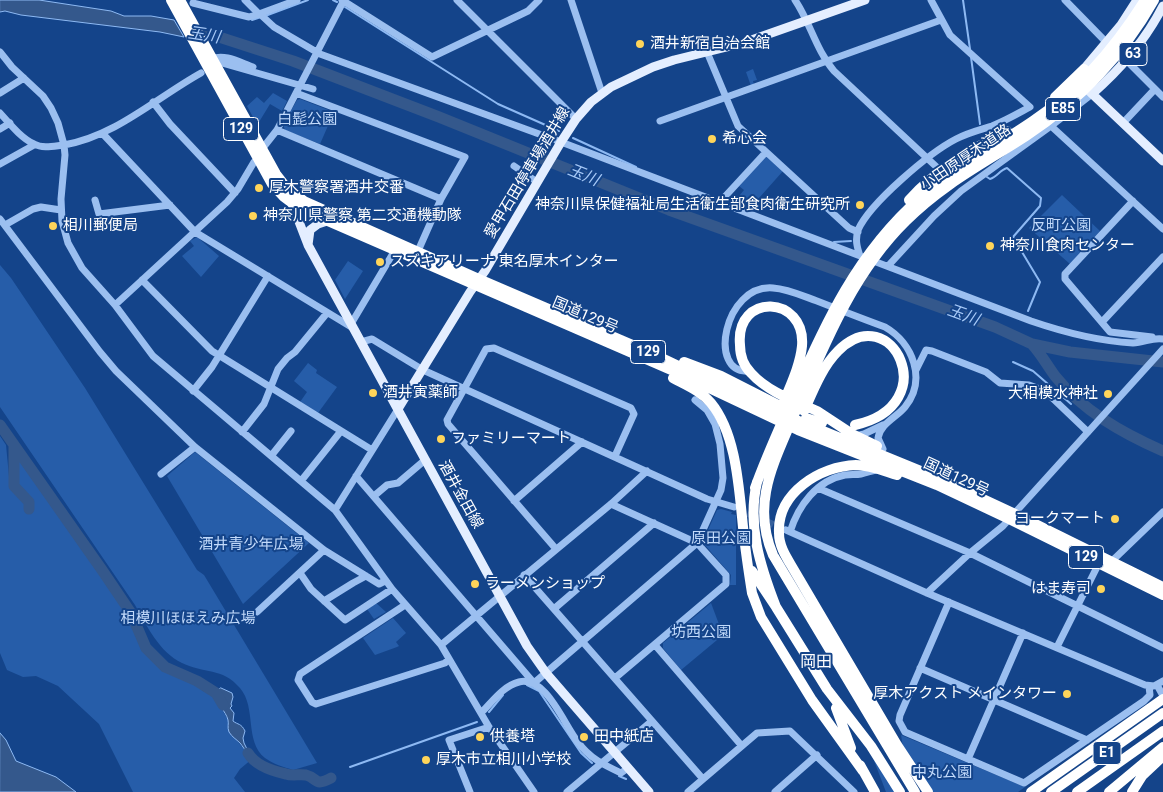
<!DOCTYPE html>
<html>
<head>
<meta charset="utf-8">
<style>
	body { margin:0 }
	canvas { display:block; background:#14448a }
</style>
</head>
<body>
<canvas width="1163" height="792"></canvas>
<script>
const g = document.querySelector('canvas').getContext('2d');
g.lineJoin = 'round';
function paint(path, color) { g.fillStyle = color; g.fill(path, 'evenodd'); }
function stroke(path, color, width, dash) { g.strokeStyle = color; g.lineWidth = width; g.lineCap = dash ? 'butt' : 'round'; g.setLineDash(dash || []); g.stroke(path); }
function label(font, color, halo, rows, align = 'center') {
  g.font = font + ' Roboto,"Noto Sans JP",sans-serif'; g.lineWidth = 4; g.setLineDash([]); g.textBaseline = 'middle'; g.strokeStyle = halo; g.fillStyle = color; for (const [text, x, y, turn = 0] of rows) {
    g.save(); g.translate(x, y); g.rotate((+turn || 0) * Math.PI / 180); g.textAlign = isNaN(turn) ? turn : align; if (halo) g.strokeText(text, 0, 0); g.fillText(text, 0, 0); g.restore();
  }
}
paint(new Path2D(`
	M753,69L757,80L753,81L754,85L751,86L746,72Z
	M273,93L287,101L282,111L270,104L259,122L254,119L247,106L257,97L264,103Z
	M300,99L334,112L320,144L285,130L283,125L297,100Z
	M768,156L783,171L751,207L739,196L744,190L739,186L765,157Z
	M1062,195L1100,231L1070,264L1029,228Z
	M197,237L219,256L201,277L182,256L194,246L190,241Z
	M348,261L363,271L345,299L335,280Z
	M0,265L11,278L85,388L197,570L204,575L317,763L293,770C284,767 273,764 265,758C244,741 257,708 240,688C222,667 204,674 182,663C159,652 147,626 135,605L0,407Z
	M308,363L317,370L316,373L337,387L318,413L300,402L307,392L294,381Z
	M0,436L6,445L10,487L27,502L29,509H33L24,492L16,485V454L22,458L107,580L134,621L145,643L165,662L196,677V684L203,691L216,695L219,704L228,720L229,731L252,759L240,769L234,778L245,792H133L99,724L58,686L36,676L23,677L7,670L0,653Z
	M195,452L309,543L243,604L167,476Z
	M721,509L732,512L731,514L736,515V585H730L731,575L704,544V539L717,510Z
	M376,603L386,612L374,619L367,609Z
	M711,603L723,635L681,670L663,648V643Z
	M393,618L406,633L396,642L399,646L397,647L375,655L363,638Z
	M901,735L1025,787L1018,792H932L903,747Z
	M873,758L896,792H886Z`), '#265da9');
const water = new Path2D(`
	M0,0H39L111,11L124,16H151L174,20L184,37L160,32L21,15L5,11L0,12Z
	M221,688L232,693L233,697L231,704L232,706L230,708L234,713L233,721C238,725 241,723 245,731L243,738L244,743L251,757L259,760L258,763C249,760 246,750 240,743C236,739 232,737 229,732C227,727 229,724 228,720C226,711 216,705 217,691Z
	M0,733L6,740L16,761L56,777L76,792H0Z`);
paint(water, '#34588c');
stroke(water, '#8db9f3', 1);
stroke(new Path2D(`
	M333,0L337,2
	M963,0L970,49
	M345,7L498,104L559,131
	M265,16L308,0
	M252,20L261,17
	M971,57L980,124
	M573,138L636,167
	M987,177L990,179C997,177 1000,170 1007,168L1041,198L1040,206L1013,237L1040,282L1028,311
	M834,242L851,241
	M1013,362L1033,371L1071,404
	M527,685L539,691L581,753L592,763
	M489,712L503,695
	M350,767L477,722
	M619,776L626,779`), '#8db9f3', 2);
stroke(new Path2D(`
	M191,35L219,37L293,61L439,117L669,210L995,327L1032,344L1070,352L1163,362
	M1032,344C1041,354 1047,365 1055,376C1083,411 1122,433 1163,451
	M0,425L102,570L131,613L146,648L165,667L197,681L216,693L223,705
	M14,445V486L29,502V509
	M248,753C255,765 272,771 286,774C292,776 299,774 306,775C318,778 314,787 331,778`), '#34588c', 11);
stroke(new Path2D(`
	M738,509L783,529`), '#37609c', 7, [7, 3.5]);
stroke(new Path2D(`
	M245,0L259,14L297,0
	M342,0L432,57L528,11L539,0
	M457,0L576,119
	M571,0L602,93
	M795,0C810,22 816,50 834,71L943,173
	M1065,0L1107,43
	M193,3L249,17L259,14
	M260,14L274,27L320,54L561,142L1031,321C1063,332 1098,341 1133,343C1144,343 1152,337 1163,339
	M0,52L12,67L43,96L51,108L58,123L64,145L65,155L61,199L62,221L68,243L82,268L115,305L153,356L335,510L392,589L441,645L489,727L534,792
	M707,52L738,126L849,228L858,232
	M212,59C224,53 241,63 253,67
	M1127,61L1163,97
	M222,63L313,89
	M0,93L24,78
	M296,93L465,157L441,199L418,251
	M153,102L170,124L235,193
	M0,113C10,124 21,138 34,144C43,149 54,146 64,145C116,136 156,98 201,73
	M660,121L941,20
	M1123,123L1155,89
	M1051,126L1163,229
	M0,129L10,123
	M277,130L441,199
	M103,134L195,232L353,328
	M262,149L277,130L344,0
	M0,164L34,145
	M514,166L537,182
	M95,200L99,214L170,205
	M1133,201L1065,274V279L1110,332L1152,337
	M719,203L766,152
	M0,219L100,352L116,371L195,447L324,550L379,584L385,581
	M5,225L33,209L41,207L61,210
	M860,256C857,247 855,240 858,230C870,203 929,153 956,139C967,133 979,130 992,126C1005,121 1017,114 1030,107L950,35L931,0
	M888,266L934,216L961,191L1051,126L1092,94
	M142,280L212,351L372,450
	M115,305L227,202L238,189L254,162L258,159
	M1102,322L1163,257
	M351,324L395,250
	M361,342L372,339L423,370L707,499L734,507
	M916,370L926,350L932,351L986,372L1000,383L1029,385L1045,391L1088,432
	M749,371C707,375 724,284 773,288C788,289 803,296 817,301C840,310 863,319 885,327C913,343 927,380 905,407C897,417 880,424 878,438L883,449
	M193,391L212,367L268,276
	M242,432L264,404L278,369L287,358L295,352L327,313
	M856,436L864,434L883,425
	M271,456L291,431
	M161,474L195,447
	M356,476L534,683L697,543L721,490L723,478L720,444L715,424L707,410L695,400
	M301,481L341,431
	M818,488L970,553L1163,648
	M374,496L387,485L398,483L425,460
	M514,501L582,442
	M611,504L697,543L726,575V584L615,678
	M335,510L398,409
	M786,530L927,593L1145,685L1154,686L1163,681
	M790,532C798,506 817,480 845,475C850,474 856,475 861,474C866,473 871,471 876,470
	M556,549L448,424L447,420L486,349L494,348L631,408L634,414L615,456
	M1112,561L1163,512
	M300,573L311,589L345,620L392,589
	M524,575L703,779
	M927,593L970,553L1003,526L1163,349
	M324,601L353,583L366,576
	M949,602L900,715L899,721L905,732L1024,783L1144,701L1150,695L1149,686
	M405,605L300,674L298,680L312,702L316,704L445,663L449,659
	M555,608L654,523
	M257,612L324,550
	M441,645L611,504L647,471
	M655,645L741,745
	M1057,647L1099,563
	M920,668L1087,740
	M1157,685L1162,694
	M481,713C492,702 503,686 519,682C546,675 564,725 578,742C589,758 604,765 621,773L628,768
	M968,759L1023,633
	M470,792L449,740L489,727
	M567,792L652,721
	M688,792L757,733L790,731L854,792
	M775,792L817,755`), '#9bbff0', 7);
stroke(new Path2D(`
	M1137,0L1121,25L1084,69L1083,78L1088,90L1163,161
	M1092,94C1122,68 1145,41 1163,6
	M291,201L308,245L527,646L546,673L649,792
	M308,245L310,230L318,224L327,221
	M398,409L470,292L485,271L561,142L576,119L591,102L611,87L653,67L674,60L743,43L865,0`), '#e4eeff', 9);
stroke(new Path2D(`
	M171,0L272,184L284,197L300,209L671,370L798,430L937,485L1009,519L1163,595
	M180,0L276,174L286,187L304,201L479,279L649,352L769,409L940,479L1013,513L1163,587
	M1055,97L1084,69
	M909,200C937,169 971,150 1007,131
	M684,362L721,376L788,410
	M673,378C686,385 701,391 711,403C738,436 739,494 744,536C746,555 749,574 752,593L761,617L812,700L863,771
	M783,404C790,386 800,366 802,346C806,295 735,292 740,345C740,356 744,366 751,373C768,392 795,401 817,411L852,434L877,446
	M804,411C813,391 822,367 838,351C891,297 946,405 855,425
	M806,418L822,423
	M897,475C884,471 870,465 856,465C820,466 777,493 779,533C779,545 785,555 791,565L897,745L928,792
	M757,482C747,525 760,566 776,607
	M755,488C766,457 780,427 793,397C825,323 858,252 920,198C955,168 995,147 1033,121C1080,89 1115,48 1145,0
	M752,571L776,607L827,689L871,746L900,792
	M836,708L851,748
	M860,765L875,792
	M915,792L773,555C751,503 774,463 794,415C824,346 852,274 906,221C943,184 983,164 1026,136C1079,101 1123,55 1154,0
	M1031,792L1163,699
	M1051,792L1163,713
	M1077,792L1163,731
	M1109,792L1163,747
	M1132,792L1142,776L1163,756`), '#fff', 10);
for (const [x, y, r, color] of [
	[640,44,5,"#ffd55a"],
	[712,139,5,"#ffd55a"],
	[259,188,5,"#ffd55a"],
	[860,205,5,"#ffd55a"],
	[253,216,5,"#ffd55a"],
	[53,226,5,"#ffd55a"],
	[990,246,5,"#ffd55a"],
	[380,262,5,"#ffd55a"],
	[373,393,5,"#ffd55a"],
	[1108,394,5,"#ffd55a"],
	[441,439,5,"#ffd55a"],
	[1115,519,5,"#ffd55a"],
	[475,584,5,"#ffd55a"],
	[1101,589,5,"#ffd55a"],
	[1067,694,5,"#ffd55a"],
	[480,737,5,"#ffd55a"],
	[584,737,5,"#ffd55a"],
	[426,760,5,"#ffd55a"]
]) { const dot = new Path2D(); dot.arc(x, y, r, 0, 2 * Math.PI); g.fillStyle = color; g.fill(dot); stroke(dot, '#14448a', 2); }
for (const [x, y, w] of [
	[1133,54,28],
	[1063,109,35],
	[241,129,35],
	[648,352,35],
	[1086,557,35],
	[1107,753,28]
]) { const box = new Path2D(); box.roundRect(x - w / 2, y - 11.5, w, 23, 4); g.fillStyle = '#14448a'; g.fill(box); stroke(box, '#fff', 1); }
label('bold 14px', '#fff', null, [
	["63",1133,54],
	["E85",1063,109],
	["129",241,129],
	["129",648,352],
	["129",1086,557],
	["E1",1107,753]
]);
label('15px', '#fff', '#14448a', [
	["酒井新宿自治会館",650,44],
	["希心会",722,139],
	["厚木警察署酒井交番",269,188],
	["神奈川県保健福祉局生活衛生部食肉衛生研究所",850,205,"right"],
	["神奈川県警察 第二交通機動隊",263,216],
	["相川郵便局",63,226],
	["神奈川食肉センター",1000,246],
	["スズキアリーナ 東名厚木インター",390,262],
	["酒井寅薬師",383,393],
	["大相模水神社",1098,394,"right"],
	["ファミリーマート",451,439],
	["ヨークマート",1105,519,"right"],
	["ラーメンショップ",485,584],
	["はま寿司",1091,589,"right"],
	["厚木アクスト メインタワー",1057,694,"right"],
	["供養塔",490,737],
	["田中紙店",594,737],
	["厚木市立相川小学校",436,760]
], 'left');
label('15px', '#c2dafb', '#14448a', [
	["白髭公園",307,120],
	["反町公園",1061,226],
	["原田公園",721,539],
	["酒井青少年広場",251,545],
	["相模川ほほえみ広場",188,619],
	["坊西公園",701,633],
	["中丸公園",942,773]
]);
label('15px', '#fff', '#14448a', [
	["小田原厚木道路",966,158,-34],
	["愛甲石田停車場酒井線",528,173,-59],
	["国道129号",585,316,23],
	["国道129号",956,478,25],
	["酒井金田線",460,495,61]
]);
label('italic 16px', '#a7c9f7', '#14448a', [
	["玉川",204,36,9],
	["玉川",583,176,22],
	["玉川",963,316,20]
]);
label('16px', '#fff', '#14448a', [
	["岡田",816,663]
]);
</script>
</body>
</html>
